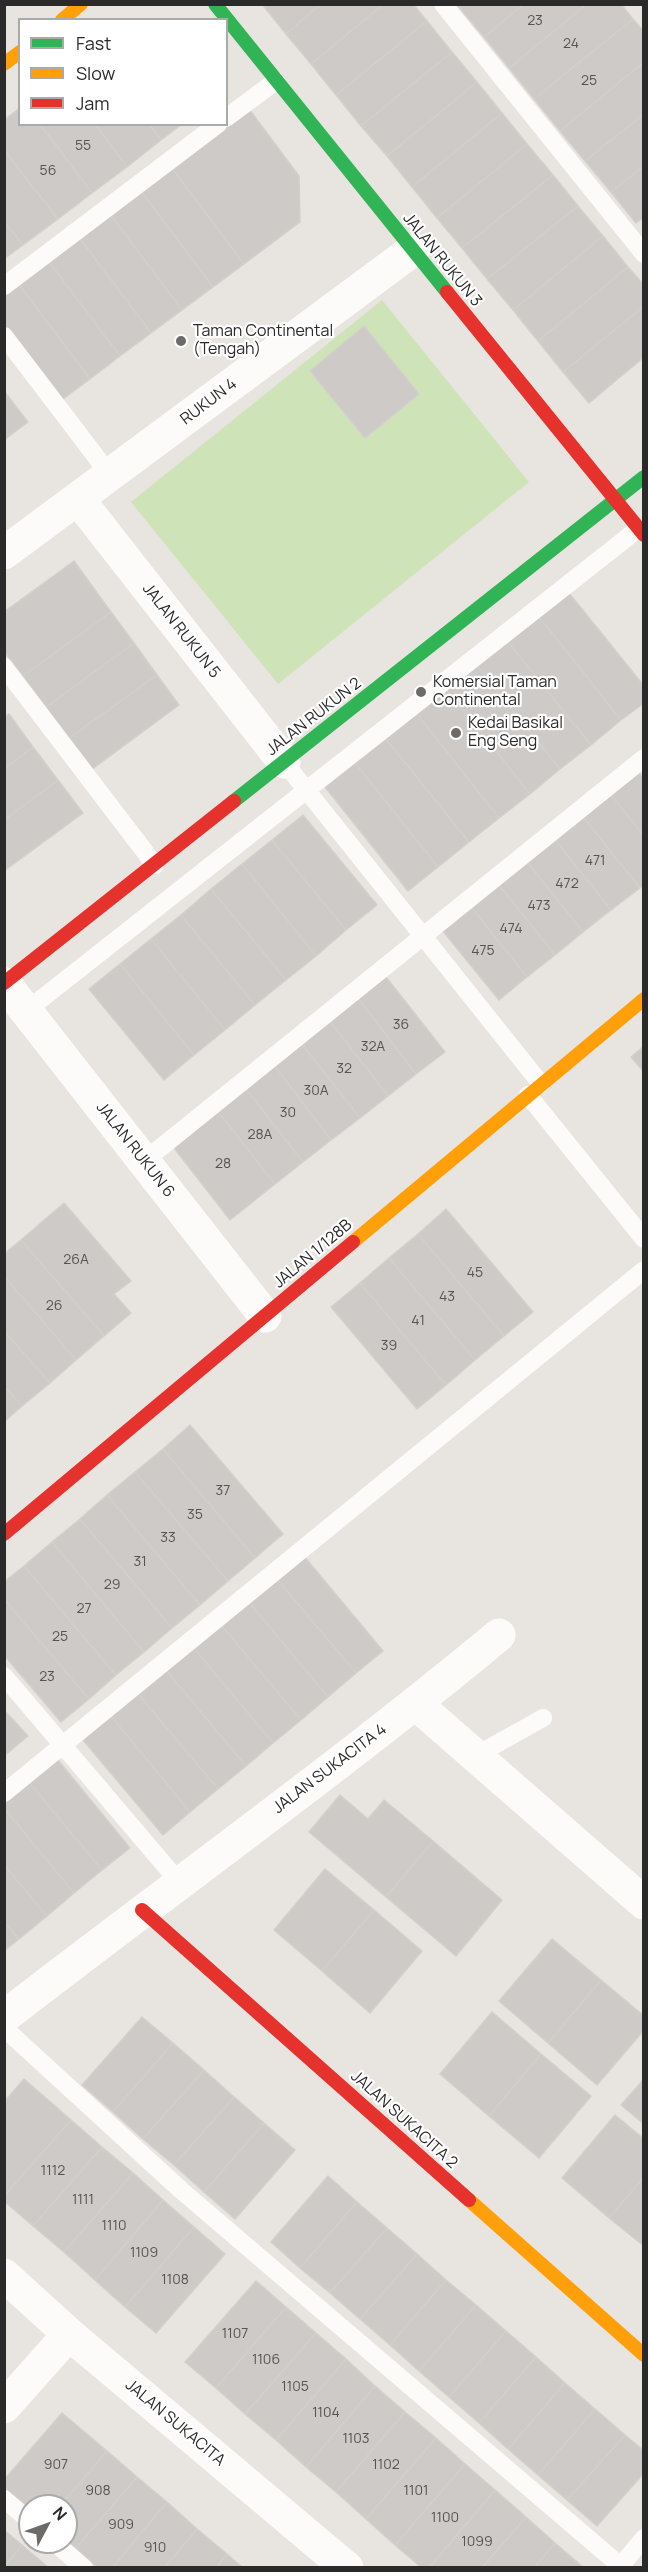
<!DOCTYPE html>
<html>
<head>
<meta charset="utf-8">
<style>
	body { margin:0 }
	#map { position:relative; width:648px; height:2572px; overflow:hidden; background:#e8e4e0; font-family:Manrope,sans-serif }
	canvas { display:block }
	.frame { position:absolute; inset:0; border:6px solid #2a2a2a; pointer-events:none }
	.legend { position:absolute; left:18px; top:18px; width:210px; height:108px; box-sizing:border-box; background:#fff; border:2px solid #aaa; margin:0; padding:8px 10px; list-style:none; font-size:18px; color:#2a2a2a }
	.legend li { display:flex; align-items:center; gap:12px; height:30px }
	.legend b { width:30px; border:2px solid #aaa }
	.north { position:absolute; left:18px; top:2494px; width:60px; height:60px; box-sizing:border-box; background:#fff; border:2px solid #aaa; border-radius:50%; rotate:49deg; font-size:16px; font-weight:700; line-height:24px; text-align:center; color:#2a2a2a }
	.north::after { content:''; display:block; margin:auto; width:21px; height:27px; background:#6c6b6a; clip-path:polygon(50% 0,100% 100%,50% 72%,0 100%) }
</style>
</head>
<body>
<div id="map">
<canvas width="648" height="2572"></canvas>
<div class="frame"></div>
<ul class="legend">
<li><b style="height:8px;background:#30b455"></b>Fast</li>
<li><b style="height:8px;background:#ff9f0a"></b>Slow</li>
<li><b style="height:8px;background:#e5322d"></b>Jam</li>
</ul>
<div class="north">N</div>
</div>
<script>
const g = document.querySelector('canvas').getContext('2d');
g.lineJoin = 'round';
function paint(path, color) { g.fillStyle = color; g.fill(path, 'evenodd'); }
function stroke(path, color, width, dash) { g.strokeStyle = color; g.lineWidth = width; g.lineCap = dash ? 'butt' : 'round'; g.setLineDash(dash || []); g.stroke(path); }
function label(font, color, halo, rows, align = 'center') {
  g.font = font + ' Manrope,sans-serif'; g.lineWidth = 4.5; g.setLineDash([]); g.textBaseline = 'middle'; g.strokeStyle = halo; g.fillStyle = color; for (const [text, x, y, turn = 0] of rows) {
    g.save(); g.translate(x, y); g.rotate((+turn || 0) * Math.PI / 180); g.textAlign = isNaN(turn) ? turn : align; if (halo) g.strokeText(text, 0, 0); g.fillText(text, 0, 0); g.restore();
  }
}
paint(new Path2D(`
	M382,300L529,482L278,684L131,502Z`), '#cfe3b9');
const building = new Path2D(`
	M262,4H321L286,34Z
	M321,4H384L311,64L286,34Z
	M384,4H413L427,21L336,95L311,64Z
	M460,4H524L484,37L458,6Z
	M524,4H587L509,68L484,37Z
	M587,4H621L633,19L534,99L509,68Z
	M633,19L644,32V62L560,131L534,99Z
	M427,21L452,52L361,126L336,95Z
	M452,52L477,82L387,156L361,126Z
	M644,62V114L585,161L560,131Z
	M477,82L502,113L412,187L387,156Z
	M20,108V124H40L92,193L58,219L4,150V120Z
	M249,109L299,176L300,222L244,264L171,167Z
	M502,113L527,144L437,218L412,187Z
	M644,114V166L611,192L585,161Z
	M40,124H95L127,167L92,193Z
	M95,124H149L161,140L127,167Z
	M149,124H182L161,140Z
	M527,144L553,175L462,248L437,218Z
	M4,150L58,219L23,245L4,221Z
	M644,166V217L636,223L611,192Z
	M171,167L244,264L213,287L140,190Z
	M553,175L578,206L487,279L462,248Z
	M140,190L213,287L182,310L109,213Z
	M578,206L603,236L513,310L487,279Z
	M109,213L182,310L151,333L78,236Z
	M4,221L23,245L4,259Z
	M78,236L151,333L120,356L47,259Z
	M603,236L628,267L538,341L513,310Z
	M47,259L120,356L90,379L17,282Z
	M628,267L644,285V306L563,372L538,341Z
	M17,282L90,379L59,402L4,330V291Z
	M644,306V357L589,403L563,372Z
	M364,326L419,394L365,438L310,371Z
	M4,391L28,422L4,440Z
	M74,561L111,612L23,676L4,651V612Z
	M569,593L644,686V703L621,720L539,617Z
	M111,612L134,643L46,707L23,676Z
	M539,617L621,720L591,745L508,642Z
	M508,642L591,745L560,769L477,666Z
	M134,643L157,675L68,739L46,707Z
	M477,666L560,769L530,794L447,690Z
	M157,675L179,705L91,770L68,739Z
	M447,690L530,794L499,818L417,714Z
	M9,714L33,747L4,769V717Z
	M417,714L499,818L469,842L386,739Z
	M386,739L469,842L438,867L355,763Z
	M33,747L58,780L4,820V769Z
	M355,763L438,867L408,891L325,787Z
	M635,768L644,779V836L607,790Z
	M58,780L83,813L4,871V820Z
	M607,790L644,836V885L640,888L579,812Z
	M579,812L640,888L611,910L551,835Z
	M303,815L377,905L346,930L272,840Z
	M551,835L611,910L583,932L523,857Z
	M272,840L346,930L316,956L242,864Z
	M523,857L583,932L555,955L495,880Z
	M242,864L316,956L286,980L211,889Z
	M495,880L555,955L527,977L467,902Z
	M211,889L286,980L255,1005L181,915Z
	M467,902L527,977L499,1000L438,925Z
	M181,915L255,1005L225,1030L151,939Z
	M151,939L225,1030L194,1055L120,964Z
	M120,964L194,1055L164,1080L89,989Z
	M386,977L445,1052L416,1074L358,998Z
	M358,998L416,1074L388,1096L329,1020Z
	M329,1020L388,1096L360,1118L301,1043Z
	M301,1043L360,1118L331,1140L273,1064Z
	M644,1046V1072L631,1057Z
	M273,1064L331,1140L303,1162L244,1086Z
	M244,1086L303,1162L275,1184L216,1109Z
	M216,1109L275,1184L230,1220L171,1144Z
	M64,1203L131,1281L114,1294L131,1313L104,1336L21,1240Z
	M446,1209L533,1312L504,1336L418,1234Z
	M418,1234L504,1336L475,1360L389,1258Z
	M21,1240L104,1336L76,1360L4,1276V1254Z
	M389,1258L475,1360L446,1385L360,1283Z
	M4,1276L76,1360L50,1383L4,1331Z
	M360,1283L446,1385L417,1409L331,1307Z
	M4,1331L50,1383L22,1406L4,1386Z
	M4,1386L22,1406L4,1422Z
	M190,1425L283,1534L255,1558L163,1449Z
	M163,1449L255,1558L228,1581L135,1472Z
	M135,1472L228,1581L200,1605L107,1495Z
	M107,1495L200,1605L172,1628L80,1519Z
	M80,1519L172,1628L144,1652L52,1542Z
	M52,1542L144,1652L116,1675L24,1566Z
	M303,1555L383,1651L356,1673L276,1578Z
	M24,1566L116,1675L89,1699L4,1599V1582Z
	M276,1578L356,1673L328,1697L248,1601Z
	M4,1599L89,1699L61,1722L4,1655Z
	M248,1601L328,1697L301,1720L221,1625Z
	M221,1625L301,1720L273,1743L193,1647Z
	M193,1647L273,1743L246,1766L166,1670Z
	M166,1670L246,1766L218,1789L138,1694Z
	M138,1694L218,1789L190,1812L111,1716Z
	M4,1710L28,1736L4,1756Z
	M111,1716L190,1812L163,1835L83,1740Z
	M57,1759L130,1848L102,1870L28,1781Z
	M28,1781L102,1870L74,1893L4,1808V1801Z
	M340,1795L368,1819L384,1800L433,1841L386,1897L309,1832Z
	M4,1808L74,1893L47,1916L4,1865Z
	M433,1841L502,1900L456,1956L386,1897Z
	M4,1865L47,1916L19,1939L4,1922Z
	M325,1869L374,1910L322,1971L274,1930Z
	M374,1910L422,1951L370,2013L322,1971Z
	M4,1922L19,1939L4,1951Z
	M552,1939L601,1980L548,2043L499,2001Z
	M601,1980L644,2016V2030L597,2085L548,2043Z
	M492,2012L541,2054L489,2116L440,2074Z
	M142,2017L173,2043L113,2112L82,2085Z
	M173,2043L204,2070L143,2139L113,2112Z
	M541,2054L591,2096L539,2158L489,2116Z
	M204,2070L234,2097L174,2165L143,2139Z
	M24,2079L71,2120L4,2196V2102Z
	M644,2079V2124L621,2105Z
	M234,2097L264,2123L204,2192L174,2165Z
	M615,2115L644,2139V2177L609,2218L562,2178Z
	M71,2120L102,2147L33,2226L4,2201V2196Z
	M264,2123L295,2150L235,2219L204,2192Z
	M102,2147L133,2173L64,2252L33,2226Z
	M133,2173L163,2200L95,2280L64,2252Z
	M328,2176L357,2202L300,2268L271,2242Z
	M644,2177V2246L609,2218Z
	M163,2200L194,2227L125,2307L95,2280Z
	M357,2202L387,2228L330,2293L300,2268Z
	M194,2227L225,2254L156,2333L125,2307Z
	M387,2228L417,2254L360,2319L330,2293Z
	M417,2254L446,2280L390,2345L360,2319Z
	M446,2280L476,2305L419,2371L390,2345Z
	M256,2281L286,2307L216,2388L185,2362Z
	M476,2305L506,2331L449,2397L419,2371Z
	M286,2307L316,2333L245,2414L216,2388Z
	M506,2331L536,2357L479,2423L449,2397Z
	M316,2333L346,2359L276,2440L245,2414Z
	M536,2357L565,2383L508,2449L479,2423Z
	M346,2359L375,2386L306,2467L276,2440Z
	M565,2383L595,2409L538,2475L508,2449Z
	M375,2386L405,2412L336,2492L306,2467Z
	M595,2409L625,2435L567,2500L538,2475Z
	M405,2412L436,2438L366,2519L336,2492Z
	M62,2413L107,2451L60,2506H30V2509L4,2487V2480Z
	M625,2435L644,2451V2473L597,2526L567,2500Z
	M436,2438L465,2464L395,2545L366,2519Z
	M107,2451L137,2477L76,2548L66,2540V2506H60Z
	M465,2464L495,2490L429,2568H422L395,2545Z
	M137,2477L167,2502L112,2568H98L76,2548Z
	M495,2490L526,2517L482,2568H429Z
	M167,2502L197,2529L164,2568H112Z
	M526,2517L555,2543L534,2568H482Z
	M197,2529L227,2554L216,2568H164Z
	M4,2530L22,2545L4,2567Z
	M555,2543L584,2568H534Z
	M22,2545L49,2568H4Z
	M227,2554L243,2568H216Z`);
paint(building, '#cdcac7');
stroke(building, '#d3d0cc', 1.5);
stroke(new Path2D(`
	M443,4L644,254
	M226,118L276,81
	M4,286L218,124
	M4,336L110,475
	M4,667L155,865
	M284,762L541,1084
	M26,1011L638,529
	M528,1095L644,1239
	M144,1161L644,758
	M4,1676L179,1882
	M475,1756L543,1718
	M4,1793L644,1270
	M4,2028L182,2191L623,2568
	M4,2499L30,2521
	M54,2542L84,2568
	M619,2568L644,2538`), '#fcfbfa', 18);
stroke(new Path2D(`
	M78,499L284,762
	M4,553L413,250
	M5,984L265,1316
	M416,1704L644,1903
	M4,2017C169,1889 339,1768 499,1635
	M4,2275L69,2334L347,2568
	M4,2407L69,2334`), '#fcfbfa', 33);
stroke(new Path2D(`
	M215,4L447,292
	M234,801L644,477`), '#30b455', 14);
stroke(new Path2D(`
	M62,20L81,4
	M4,64L20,52
	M353,1242L644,999
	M469,2200L644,2355`), '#ff9f0a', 14);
stroke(new Path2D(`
	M447,292L644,535
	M4,983L234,801
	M4,1534L353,1242
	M142,1910L469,2200`), '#e5322d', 14);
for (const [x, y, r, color] of [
	[181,341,6,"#6c6b6a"],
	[421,692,6,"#6c6b6a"],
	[456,733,6,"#6c6b6a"]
]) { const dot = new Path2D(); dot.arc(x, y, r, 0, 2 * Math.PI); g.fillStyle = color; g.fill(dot); stroke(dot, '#fff', 2); }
label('14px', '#545453', null, [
	["23",535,21],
	["24",571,44],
	["25",589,81],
	["55",83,146],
	["56",48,171],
	["471",595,861],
	["472",567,884],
	["473",539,906],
	["474",511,929],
	["475",483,951],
	["36",401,1025],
	["32A",373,1047],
	["32",344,1069],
	["30A",316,1091],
	["30",288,1113],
	["28A",260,1135],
	["28",223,1164],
	["26A",76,1260],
	["45",475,1273],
	["43",447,1297],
	["26",54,1306],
	["41",418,1321],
	["39",389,1346],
	["37",223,1491],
	["35",195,1515],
	["33",168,1538],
	["31",140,1562],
	["29",112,1585],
	["27",84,1609],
	["25",60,1637],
	["23",47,1677],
	["1112",53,2171],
	["1111",83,2200],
	["1110",114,2226],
	["1109",144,2253],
	["1108",175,2280],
	["1107",235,2334],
	["1106",266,2360],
	["1105",295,2387],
	["1104",326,2413],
	["1103",356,2439],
	["907",56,2465],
	["1102",386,2465],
	["908",98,2491],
	["1101",416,2491],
	["1100",445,2518],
	["909",121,2525],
	["1099",477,2542],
	["910",155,2548]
]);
label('16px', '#2a2a2a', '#fff', [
	["JALAN RUKUN 3",442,260,51],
	["RUKUN 4",209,402,-37],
	["JALAN RUKUN 5",181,631,52],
	["JALAN RUKUN 2",314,717,-38],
	["JALAN RUKUN 6",135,1150,52],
	["JALAN 1/128B",313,1254,-40],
	["JALAN SUKACITA 4",330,1769,-37],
	["JALAN SUKACITA 2",404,2120,42],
	["JALAN SUKACITA",175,2423,40]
]);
label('16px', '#2a2a2a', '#fff', [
	["Taman Continental",193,332],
	["(Tengah)",193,350],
	["Komersial Taman",433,683],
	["Continental",433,701],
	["Kedai Basikal",468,724],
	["Eng Seng",468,742]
], 'left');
</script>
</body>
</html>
